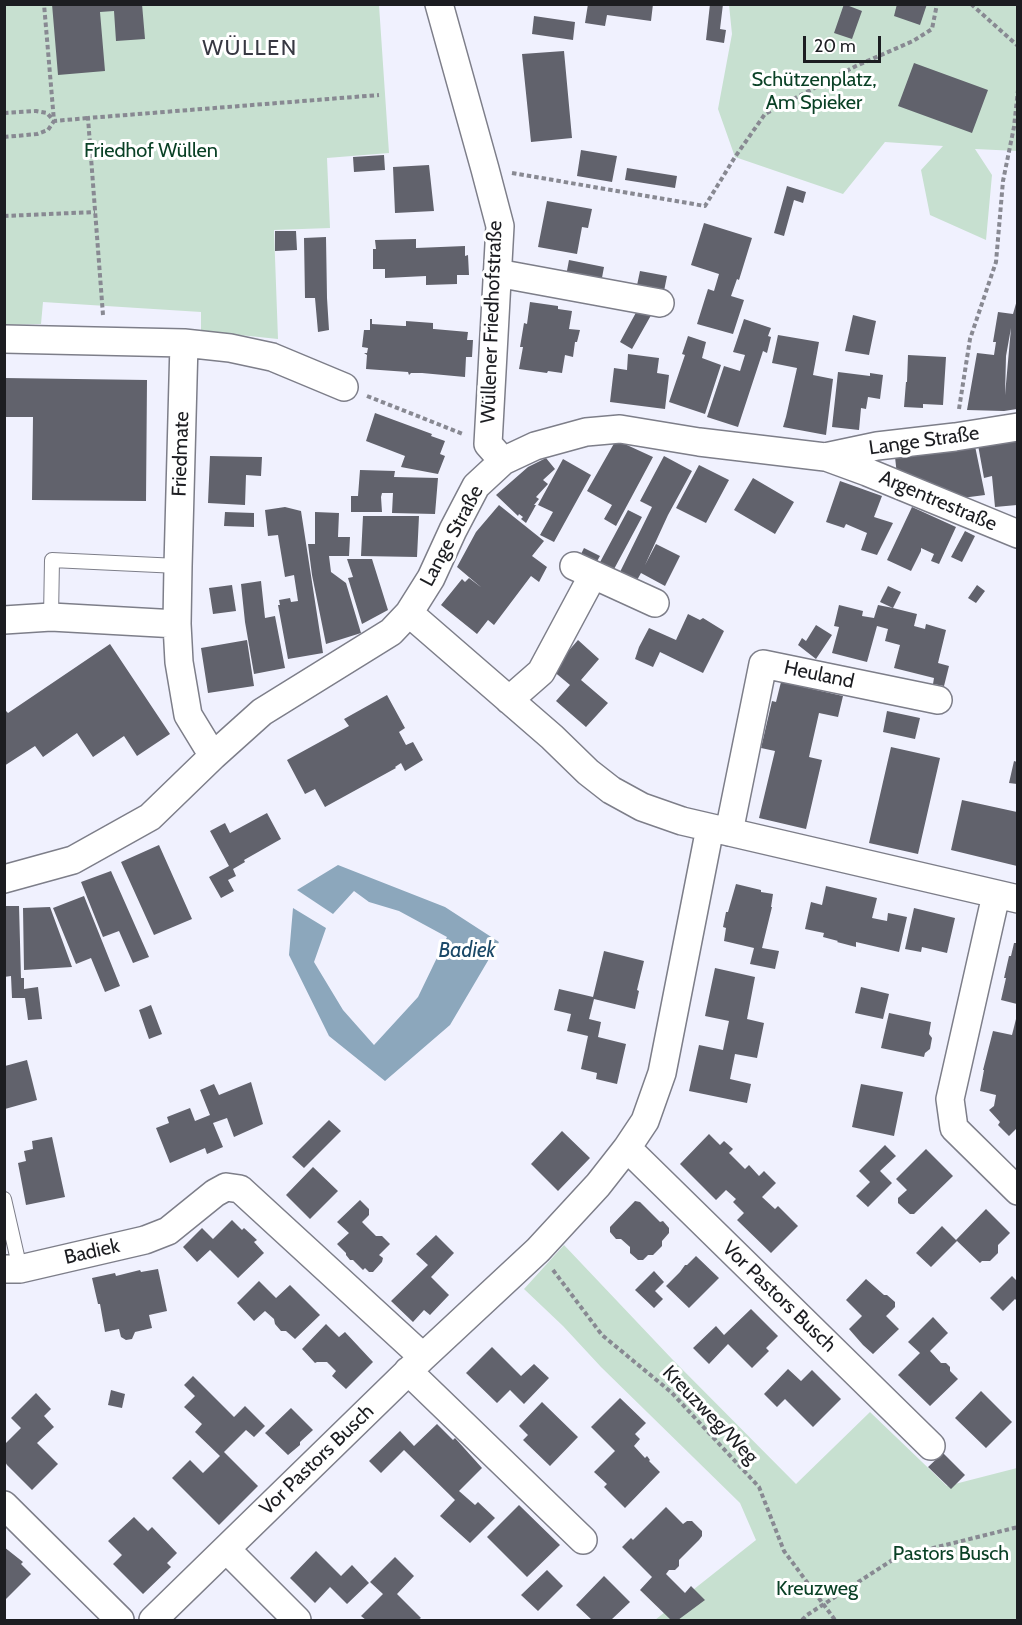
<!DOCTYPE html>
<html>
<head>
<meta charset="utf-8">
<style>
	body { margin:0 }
	#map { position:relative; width:1022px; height:1625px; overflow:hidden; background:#f0f1fe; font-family:Cabin,sans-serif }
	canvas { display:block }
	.frame { position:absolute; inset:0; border:6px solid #1c1d21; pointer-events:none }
	.scale { position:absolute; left:803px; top:36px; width:78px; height:27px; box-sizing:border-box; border:3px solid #1c1d21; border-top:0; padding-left:8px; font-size:18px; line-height:21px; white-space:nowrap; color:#1c1d21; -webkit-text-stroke:4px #fff; paint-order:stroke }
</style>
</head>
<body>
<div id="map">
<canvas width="1022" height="1625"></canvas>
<div class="frame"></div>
<div class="scale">20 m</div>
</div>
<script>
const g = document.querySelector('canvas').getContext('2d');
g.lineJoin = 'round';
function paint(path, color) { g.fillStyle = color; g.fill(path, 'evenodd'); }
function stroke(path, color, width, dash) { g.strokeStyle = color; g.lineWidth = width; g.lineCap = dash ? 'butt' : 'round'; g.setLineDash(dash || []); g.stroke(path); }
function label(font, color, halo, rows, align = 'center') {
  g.font = font + ' Cabin,sans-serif'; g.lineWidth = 6; g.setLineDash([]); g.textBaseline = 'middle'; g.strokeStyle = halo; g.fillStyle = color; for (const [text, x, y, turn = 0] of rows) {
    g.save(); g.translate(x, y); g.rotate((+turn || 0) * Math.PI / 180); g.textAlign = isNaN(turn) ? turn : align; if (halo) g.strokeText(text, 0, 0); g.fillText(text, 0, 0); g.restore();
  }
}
paint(new Path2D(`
	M4,5H379L389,153L327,158L330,228L274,230L278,339L201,331V312L43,302L41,324L5,325Z
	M729,5H1017V151L975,149L992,175L986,240L930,215L921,170L943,146L885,142L843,194L735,157L718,109L732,34Z
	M564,1245L672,1359L796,1484L870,1412L947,1486L1017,1468V1620H655L756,1540L740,1503L601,1367L563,1326L524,1289Z`), '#c7e0d0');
paint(new Path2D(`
	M338,865L445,907L499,942L450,1025L385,1081L329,1036L289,955L293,908L326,928L314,962L343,1010L374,1045L418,997L447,937L399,911L369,902L354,891L333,914L297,890Z`), '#8ca7bc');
paint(new Path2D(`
	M52,4H142L145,39L116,41L114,11L100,12L105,71L58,75Z
	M588,4H653L651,21L607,15L605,26L585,23Z
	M710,4H723L720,29L726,30L724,43L706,40Z
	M844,4L862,11L852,39L834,33Z
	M897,4H927L920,25L894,16Z
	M534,16L575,22L573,40L532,34Z
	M564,51L572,138L531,142L522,54Z
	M914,63L988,90L972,133L898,106Z
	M581,150L617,156L612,182L577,176Z
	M384,155L385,170L354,172L353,157Z
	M429,165L434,211L395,213L393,167Z
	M627,168L677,176L675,188L625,180Z
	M787,186L806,192L803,203L794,200L784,236L774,233Z
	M547,201L592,209L588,228L582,227L577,254L538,247Z
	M704,223L752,238L739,280L737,279L731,296L744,300L733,334L697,324L708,289L714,291L719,274L691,265Z
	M275,231H296L297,250L275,251Z
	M326,237L327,298L329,330L318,332L315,298H305L304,238Z
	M416,239V248L465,246V256L468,255L469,275H457V284L426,285V276L385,278V269H373V249H376L375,240Z
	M569,260L604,267L601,283L566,276Z
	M640,271L667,276L663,296L636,290Z
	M1017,300V409L1004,411L967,410L977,353L994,355L996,342H993L998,312L1013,314ZM1011,328L1005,395L1006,356Z
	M530,302L558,306V309L572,311L569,329L580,330L577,342H575L573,357L565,355L562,373L548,371L547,373L519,369L523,347H520L524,323L527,324Z
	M639,307L654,310L632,349L620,342Z
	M853,315L876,321L869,355L845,351Z
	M370,319H372V324L404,326H406V321L433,323V329H434L468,332L467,340H473L472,357H466L465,377L422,373H411L409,375L408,372L366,369L367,355L364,353H367L368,348L362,347L364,330H370Z
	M744,319L771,328L768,336L771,337L767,353L763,351L738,427L707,417L724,366L740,371L745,355L733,352Z
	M778,335L819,342L813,375L833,379L826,435L783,427L786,417L797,368L772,363Z
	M688,336L706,342L702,358L721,365L705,414L669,402L685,355L682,354Z
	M628,354L659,358L657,373L669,375L665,409L610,402L614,368L627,370Z
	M908,355L946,357L943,405L923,404V408L904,407L906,382H907Z
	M838,372L870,376V373L883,375L880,399L868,397L866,409L861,408L859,430L832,427Z
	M4,378L147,380L146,501L32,500L33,417H4Z
	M375,413L432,434L431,436L445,441L440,454L445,456L438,474L401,467L405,456L366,441Z
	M1017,439V505L995,507L992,476L984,478L978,445Z
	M616,440L653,457L616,526L604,519L612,505L587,491Z
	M975,446L985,495L954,499L897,475L895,457Z
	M210,456L262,457L261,476L246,475L245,505L208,503Z
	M664,456L692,471L668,515L645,565L656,544L680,556L665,586L641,573L636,582L619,574L652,507L640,501Z
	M546,458L555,469L543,480L548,484L536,497L539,499L534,505H536L526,523L521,519L523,517L519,514L518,516L496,495L528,467Z
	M563,459L591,475L554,542L540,535L553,512L538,505Z
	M699,465L729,480L706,523L676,508Z
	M360,470L395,471L394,477L438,478L435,514L392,513L393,493H382L381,497L382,512H351V496H358Z
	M753,478L794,502L775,534L734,510Z
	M840,481L882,496L874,517L893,523L877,555L861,550L867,533L846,524L844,528L826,522Z
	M499,505L544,541L532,556L547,567L539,582L531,576L494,625L488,620L477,634L441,605L462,579L465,582L469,578L482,588L457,567L476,532Z
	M285,507L301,511L323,653L288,659L278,605H280L279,600L290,598L291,602L298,601L294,575L285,577L278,535L268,536L265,510Z
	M912,507L956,527L939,564L931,561L934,554L921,548V551L911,571L887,560Z
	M628,510L642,517L613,571L599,564Z
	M225,512L254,513V527L224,526Z
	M315,512L339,513L338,537H350L349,556H329L331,572L346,583L361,633L326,644L312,575L308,544H315Z
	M363,516H419L417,557L361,556Z
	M965,531L975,536L962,562L951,557Z
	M584,548L600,556L596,563L580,556Z
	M347,559H372L388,610L362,624L348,578L353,577Z
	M261,581L265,618L275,616L285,668L254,674L245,622L241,584Z
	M232,585L236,611L213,614L209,588Z
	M977,585L985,591L976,603L968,598Z
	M888,586L901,592L893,608L880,602Z
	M839,605L863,611L862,616L874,618L878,605L893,608L917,614L914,626L925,629L926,624L946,630L938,663L949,666L944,686L933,684L934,678L894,668L900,645L885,641L888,629L877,626L867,662L832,653L839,627L834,626Z
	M688,614L700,620L703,618L724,631L703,673L660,652L653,667L635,659L639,647L649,628L676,640Z
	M816,625L832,635L816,659L798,645L802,638L806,641Z
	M247,640L254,686L208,693L201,648Z
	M578,640L599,659L581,680L608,703L586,727L556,701L570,685L552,670Z
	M110,644L170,734L137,756L124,736L93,757L77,733L43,757L35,746L4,766V709L8,713Z
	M781,682L843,696L838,717L819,713L809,757L822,760L806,829L759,818L775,751L761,748L772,701L776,702Z
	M387,695L405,728L399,732L406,745L413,742L423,760L405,771L401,763L395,767L396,768L325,807L315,789L305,794L287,760L349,726L344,719Z
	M887,711L920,718L915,739L883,732Z
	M891,747L940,758L918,854L869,843Z
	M1014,761L1017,762V784L1009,783Z
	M962,800L1017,812V866L951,850Z
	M267,813L281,839L244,860L245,862L233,869L236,876L228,880L234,891L221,898L209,877L229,866L210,831L225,823L230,833Z
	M159,845L192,919L154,935L121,862Z
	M111,871L149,957L133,963L119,931L103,937L81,882Z
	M736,884L761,890V892L773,894L771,907H772L762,948L779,951L775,969L750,964L754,948L724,941L726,928L723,927L726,912H728Z
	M826,886L877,898L872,918L887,921L888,913L907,917L899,952L856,942V947L837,942L838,941L823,937L824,933L805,929L811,902L822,905Z
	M84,896L120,986L105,992L91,958L76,964L53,908Z
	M4,906H19L21,978H24V989L38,987L42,1019L28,1020L25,998H12L11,976L4,977Z
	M50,907L72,967L24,970L23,908Z
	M914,908L955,918L947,953L922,947L921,952L905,949Z
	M1014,943H1017V1004L1001,1000L1006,978H1004L1009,956H1011Z
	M604,951L644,961L637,990L639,991L635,1009L594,999L589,1019L601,1022L598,1037L626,1044L617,1084L596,1079L597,1073L581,1069L588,1036L567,1031L571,1014L554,1010L559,989L593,997Z
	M715,968L755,977L747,1019L764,1023L757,1058L735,1054L730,1079L751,1084L747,1103L689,1091L699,1045L723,1050L726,1035L729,1021L705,1016Z
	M861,987L889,994L883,1019L855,1013Z
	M151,1005L162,1034L149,1039L139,1010Z
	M889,1013L931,1022L929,1034L932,1038L930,1049L925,1053L924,1057L881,1048Z
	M1017,1015V1128L1009,1136L998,1125L1000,1122L989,1110L994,1106L996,1095L980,1091L984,1070H983L993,1031L1012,1035Z
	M27,1060L37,1100L5,1109V1066Z
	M251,1082L263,1124L234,1137L227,1118L213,1123L223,1147L207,1154L205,1148L170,1163L156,1128L169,1123L167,1117L190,1108L195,1121L210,1115L200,1090L214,1084L219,1095Z
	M861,1084L903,1092L894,1136L852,1127Z
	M329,1120L341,1131L304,1168L292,1157Z
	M562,1131L590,1158L558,1191L531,1164Z
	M709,1134L720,1145L724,1141L733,1149L729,1153L745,1169L749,1165L759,1176L764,1171L776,1183L762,1197L775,1209L778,1206L798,1226L771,1253L737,1220L744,1213L733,1202L736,1199L726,1190L716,1200L680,1164Z
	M52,1137L65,1197L26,1205L18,1163L26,1161L24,1151L33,1149L32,1141Z
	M885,1145L896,1156L880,1171L892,1183L868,1207L856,1196L870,1182L859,1171Z
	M926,1149L953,1176L914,1214H910L898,1203V1198L907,1190L896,1179Z
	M313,1167L338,1191L310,1219L286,1195Z
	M360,1200L369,1209V1215L362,1222L376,1236H382L390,1244L379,1255L383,1258L382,1262L373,1272H369L365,1268L363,1270L353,1260H350L346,1255V1253L337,1244L349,1233L337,1222Z
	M635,1201L640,1202L660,1222L663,1221L669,1228V1233L662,1241V1246L653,1255H648L643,1260H638L630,1253V1247L621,1239H616L610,1232V1227Z
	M986,1209L1010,1233L998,1245V1253L990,1261H982L980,1263L956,1240Z
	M232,1220L242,1230L244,1228L257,1240L254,1242L264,1253L238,1278L210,1250L197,1262L183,1247L202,1228L213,1239Z
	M942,1226L957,1241L931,1267L916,1253Z
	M436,1235L454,1253L431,1277L449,1295L430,1315L424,1310L413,1322L391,1301L428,1265L416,1254Z
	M696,1256L719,1278L689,1308L666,1286L680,1272L685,1265H687Z
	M158,1269L167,1311L149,1315L152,1328L135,1332L132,1339L126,1340L121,1337L119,1329L105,1332L100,1304H98L92,1278L115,1273L116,1276L140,1270L141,1272Z
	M654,1271L664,1282L655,1291L663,1299L654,1308L635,1290Z
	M1012,1276L1017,1281V1301L1015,1299L1003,1311L990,1298Z
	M866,1279L884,1295H887L895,1302V1307L886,1316L899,1329L873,1354L863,1345L849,1329L862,1316L846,1300Z
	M259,1281L276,1298L290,1285L320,1315L295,1339L286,1331H281L275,1324L274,1319L265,1311L254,1321L237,1303Z
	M751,1309L778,1336L766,1348L769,1351L752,1368L728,1344L709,1364L693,1348L716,1326L724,1335Z
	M933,1317L948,1333L930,1351L941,1363H946L950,1367V1371L958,1379L930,1406L898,1375L920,1353L908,1342Z
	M326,1324L339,1337L345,1332L373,1362L346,1389L332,1376L336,1371L327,1362H317L315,1363L302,1349Z
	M492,1347L521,1376L534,1364L549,1378L524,1404L510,1390L497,1403L466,1373Z
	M788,1369L801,1381L812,1370L841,1399L813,1427L785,1399L777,1407L764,1394Z
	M193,1376L234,1417L245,1406L265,1426L254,1437L246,1430L224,1452L258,1486L219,1525L172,1478L190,1460L203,1473L220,1456L195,1432L202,1424L184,1407L195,1396L184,1385Z
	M111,1390L125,1394L122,1408L108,1405Z
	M981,1391L1012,1422L986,1448L955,1418Z
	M36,1393L51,1409L44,1416L54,1427L37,1443L58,1464L32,1490L7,1465L4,1460V1445L21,1428L11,1418Z
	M620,1398L646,1423L635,1434L640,1439L634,1446L645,1458L647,1456L650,1460L649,1461L660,1472L625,1508L604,1487L607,1484L594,1472L615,1451L591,1427Z
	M542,1402L578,1437L550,1466L523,1440L528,1435L519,1426Z
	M291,1408L313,1430L300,1442V1445L288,1455L265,1433Z
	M437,1424L453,1440L455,1438L482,1468L459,1491L475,1505L478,1502L495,1518L470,1543L440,1516L455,1500L404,1450L381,1473L369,1461L400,1431L414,1446Z
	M943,1453L965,1475L951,1489L928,1467Z
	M519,1505L560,1545L527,1577L487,1537Z
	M666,1507L683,1524L687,1521H692L702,1531V1536L699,1540L679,1560V1566L675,1570H669L666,1574L685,1593L691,1586L705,1600L678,1620H671L640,1590L652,1577L622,1547L631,1538L633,1540Z
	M134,1517L148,1531L152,1527L177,1553L167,1563L171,1567L143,1594L113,1564L122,1555L108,1541Z
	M4,1547L23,1562L21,1564L31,1574L4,1601Z
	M316,1551L341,1576L352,1565L369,1583L347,1604L330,1587L315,1603L290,1578Z
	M395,1557L414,1576L397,1594L421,1618L418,1620H366L361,1616L383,1594L370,1582Z
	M547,1570L563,1586L538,1611L521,1595Z
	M604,1576L630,1602L611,1620H592L576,1605Z`), '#61626c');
const lane = new Path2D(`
	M51,617L52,560L178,566
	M4,1199L20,1269`);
const street = new Path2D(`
	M439,4L485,169L500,226L488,444L503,461
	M497,273L660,303
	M4,339L184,343L230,348L272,357L344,387
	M184,343L178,566L177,624L179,662L188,715L213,756
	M826,457L867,472L1018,534
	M574,566L655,603
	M409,613L552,737L588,772L611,790L642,807L682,821L1018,899
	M4,620L51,617L177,624
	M509,700L541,672L593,575
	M729,832L763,664L938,700
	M4,879L73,860L150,817L213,756L262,712L391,632L409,613L431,578L453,530L476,486L503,461L535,446L586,432L620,429L699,442L825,457L877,446L955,437L1018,427
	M996,895L950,1099L954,1128L1018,1191
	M627,1148L931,1446
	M4,1269H20L145,1240L168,1231L215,1193L226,1187L240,1189L423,1357
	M408,1371L583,1540
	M4,1505L120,1620
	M226,1549L297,1620
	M153,1620L423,1357L538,1250L598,1185L627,1148L645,1121L662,1073L710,828`);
stroke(lane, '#7d7e89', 16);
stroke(street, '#7d7e89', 30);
stroke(new Path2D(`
	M971,4L1018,46
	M4,113L36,111L47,113L54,121L88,118
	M4,137L37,134L48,130L54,121L44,4
	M512,173L705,206L735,157L765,114L856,66L913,41L932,29L937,4
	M4,216L95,212
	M103,315L88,118L379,95
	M367,396L463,434
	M959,409L970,339L996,262L1003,181L1014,127L1018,90
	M553,1270L602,1335L671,1392L759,1487L784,1551L835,1620
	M802,1620L807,1615L897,1557L1018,1527`), '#888992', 4, [4.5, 3]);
stroke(lane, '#fff', 14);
stroke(street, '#fff', 27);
label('20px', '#0a4126', '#fff', [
	["Schützenplatz,",814,80],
	["Am Spieker",814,103],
	["Friedhof Wüllen",151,151],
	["Pastors Busch",951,1554],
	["Kreuzweg",817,1589]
]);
label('20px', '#1c1d21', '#fff', [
	["Wüllener Friedhofstraße",492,322,-88],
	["Lange Straße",924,441,-8],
	["Friedmate",181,454,-88],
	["Argentrestraße",938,501,23],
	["Lange Straße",452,536,-62],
	["Heuland",819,675,12],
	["Badiek",92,1252,-13],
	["Vor Pastors Busch",779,1297,44],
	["Kreuzweg/Weg",710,1415,46],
	["Vor Pastors Busch",317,1460,-44]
]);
label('italic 21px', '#1b4968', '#fff', [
	["Badiek",467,951]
]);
g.letterSpacing = '1.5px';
label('22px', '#373842', '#fff', [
	["WÜLLEN",250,49]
]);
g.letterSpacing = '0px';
</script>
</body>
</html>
